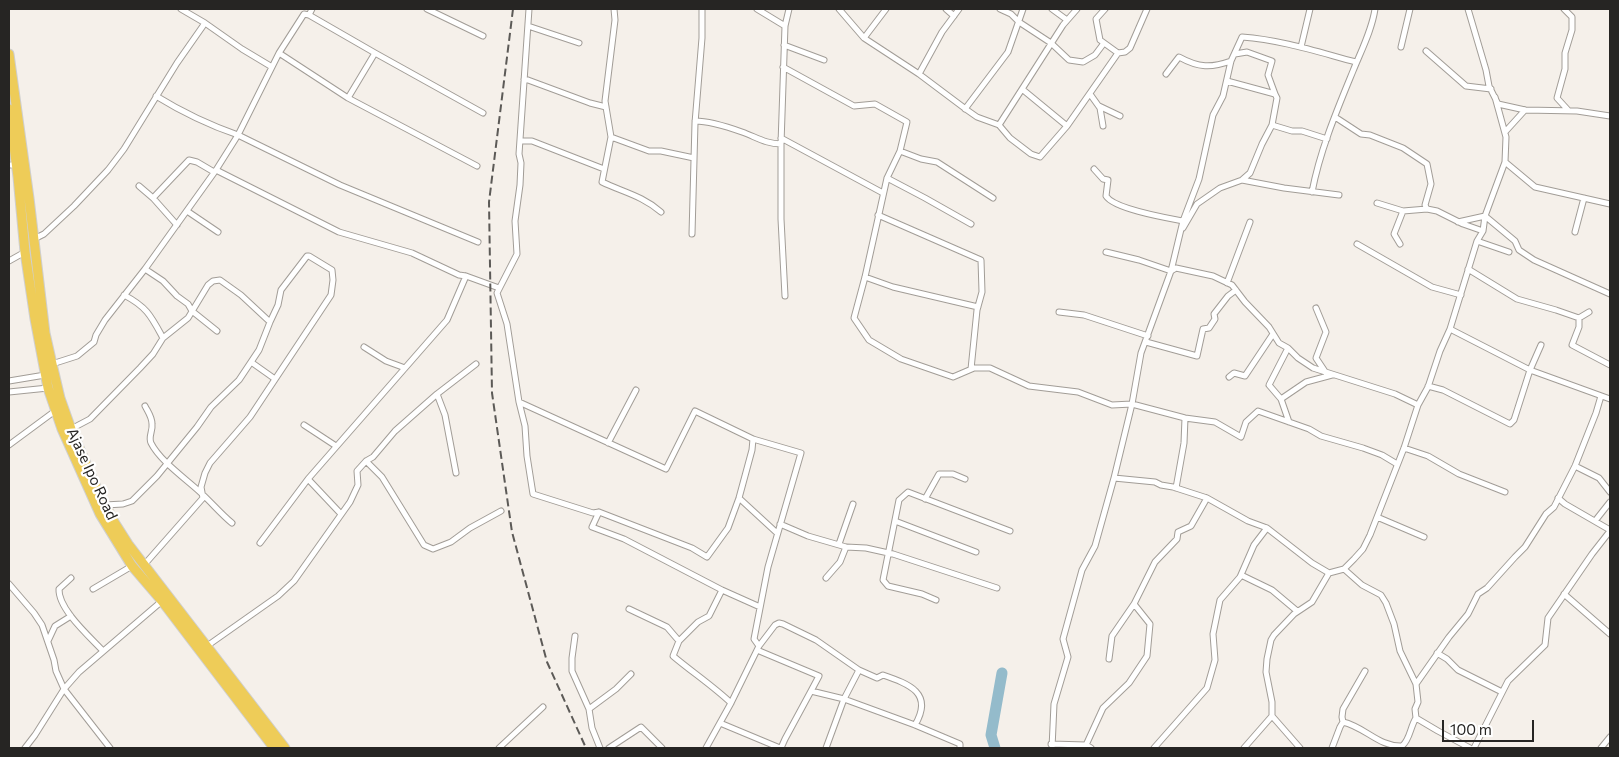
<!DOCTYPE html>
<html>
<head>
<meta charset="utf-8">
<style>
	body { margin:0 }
	#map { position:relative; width:1619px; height:757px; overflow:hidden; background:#f5f0ea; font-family:Commissioner,sans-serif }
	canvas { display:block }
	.frame { position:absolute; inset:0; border:10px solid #262523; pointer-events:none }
	.scale { position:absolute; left:1442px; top:720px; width:92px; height:22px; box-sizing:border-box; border:2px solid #262523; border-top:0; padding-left:6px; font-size:15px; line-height:18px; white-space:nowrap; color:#262523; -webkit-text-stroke:4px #fff; paint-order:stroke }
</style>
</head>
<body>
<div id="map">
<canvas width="1619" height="757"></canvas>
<div class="frame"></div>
<div class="scale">100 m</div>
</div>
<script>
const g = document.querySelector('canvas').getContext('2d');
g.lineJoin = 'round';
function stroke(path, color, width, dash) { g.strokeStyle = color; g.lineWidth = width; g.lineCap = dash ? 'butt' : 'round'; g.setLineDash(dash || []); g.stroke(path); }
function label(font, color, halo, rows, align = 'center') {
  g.font = font + ' Commissioner,sans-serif'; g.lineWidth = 4.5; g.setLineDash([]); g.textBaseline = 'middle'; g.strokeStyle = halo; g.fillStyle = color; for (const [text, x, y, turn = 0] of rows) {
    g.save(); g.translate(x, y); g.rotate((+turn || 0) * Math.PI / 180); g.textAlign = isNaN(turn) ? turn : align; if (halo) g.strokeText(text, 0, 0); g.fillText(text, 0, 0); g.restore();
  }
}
stroke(new Path2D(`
	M995,748L991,735L1002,673`), '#94bbcb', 11);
const minor = new Path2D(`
	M181,9L205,23L242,49L272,67
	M427,9L483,36
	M614,9L615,20L605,101L611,137L602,182C623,192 643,196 661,212
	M757,9L785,26
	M839,9L864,38L919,74L967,110L977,117L999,125L1010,138L1031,154L1040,157L1067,126L1118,53
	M946,9L954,16
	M1000,9L1011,14L1019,22L1051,43L1069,60L1083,62L1095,55L1104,43
	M1052,9L1067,20
	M1105,9L1096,19L1100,40L1118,53L1125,52L1130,48L1147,9
	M1468,9L1486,70L1489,86L1498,104L1525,110L1577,111L1610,116
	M1564,9L1572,17V30L1565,53V69L1557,98L1568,110
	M309,15L375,53L483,113
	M528,26L579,43
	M864,38L886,9
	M784,45L824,60
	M1301,47L1310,9
	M1401,47L1410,9
	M1426,51L1466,86L1491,89
	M279,53L348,98L477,166
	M1235,54L1247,52L1272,61L1268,75L1275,94
	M783,67L854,106L875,104L907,122L900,151L887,178L865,277L854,318L869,340L901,359L953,377L974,368H990L1029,386L1078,392L1112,405L1132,404L1185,418L1215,422L1241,437L1246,422L1258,411L1309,429L1321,436L1363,448L1382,455L1397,464
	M919,74L942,32L959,9
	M1166,74L1179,57C1199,68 1211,68 1231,61
	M524,79L528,80L590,103L606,107
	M1227,81L1275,94L1277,98L1272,125L1262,144L1250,173L1242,180
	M1022,89L1067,126
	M1090,94L1100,108L1103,126
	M156,96C182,112 209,125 238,135L340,185L478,242
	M348,98L375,53
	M1099,106L1120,116
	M965,109L1008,52L1023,9
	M1335,117L1361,134L1370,135L1403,148L1427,164L1431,184L1425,205L1427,209
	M695,121C710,121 728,127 742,132C756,137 766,144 781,144
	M999,125L1063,25L1077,9
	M1272,125L1292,131H1302L1327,139
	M1505,132L1525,110
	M611,137L649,151H661L694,158
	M781,138L883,193
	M520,141H532L604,169
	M900,151L921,159L937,162L993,198
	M1505,162L1535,187L1610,204
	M9,165H16
	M1094,169L1103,179L1108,180L1106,196C1114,209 1167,218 1183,221L1171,271L1141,353L1132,404L1114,478
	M216,170L339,232L412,253L459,275L466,276L499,288
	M887,178L925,198L971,224
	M139,186L153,198L177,225
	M1312,192C1320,150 1337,110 1353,71C1361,51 1372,30 1375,9
	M153,198L189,160L197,162L214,172
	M1377,203L1403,211L1427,209L1437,211L1463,224L1483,231
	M187,211L218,232
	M878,215L981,260L982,292L977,310L971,369
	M1183,221L1199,179L1213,115L1223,96L1231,61L1242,37C1282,40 1318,52 1356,62
	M1458,222L1485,216L1515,241L1519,250L1534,260L1610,294
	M1183,228L1197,204L1220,188L1242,180L1284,188L1339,195
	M1575,232L1584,198
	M692,234L695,123L702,38V9
	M34,239L44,234L74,206L108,170L124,149L177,63L205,23
	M1477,241L1509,252
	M1357,244L1432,287L1461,295
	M1400,244L1394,234L1403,211
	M1106,252L1139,260L1171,271L1176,268L1213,276L1232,285L1245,302L1269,327L1279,343L1288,348L1298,358L1313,368L1395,394L1418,405
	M9,261L25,252
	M145,269L163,281L177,296L188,304L192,311L217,331
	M1468,269L1517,299L1556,310L1579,318L1589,312
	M865,277L893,287L978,307
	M1227,283L1250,222
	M124,295C147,307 151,316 163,338
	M785,296L781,219V144L785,26L789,9
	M1316,308L1326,332L1316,358L1326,373
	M1059,312L1084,315L1148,336
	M1579,318V327L1572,345L1610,365
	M1450,329L1530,370L1610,399
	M1146,342L1197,356L1203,329L1209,328L1215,319L1214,314L1228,296L1236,290
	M364,347L386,361L405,368
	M1288,348L1269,385L1281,399L1289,422
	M251,362L275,379
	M52,364L77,356L94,342L96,335L105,320L145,269L216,170L238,135L279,53L304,14L309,15L312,9
	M1229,377L1234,373L1245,376L1273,334
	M9,381L45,375
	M1428,386L1443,390L1510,424L1514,420L1530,370L1541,345
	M9,392L48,388
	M437,394L445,415L456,473
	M1281,399L1306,382L1332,375
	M519,402L525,426L527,456L533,494L593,513L599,512L692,548L707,557L728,528L739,498L752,450L753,439L695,411L666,469L519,402L507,324L497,293L517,254L515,221L520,185L521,163L519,154L529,9
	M145,406C148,412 152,417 152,424C153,431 148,437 151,443C160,461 186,479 201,493C212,503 221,514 232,523
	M304,425L336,446
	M71,429L90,419L140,368L153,354L163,338L188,318L208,285L213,281L220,280L241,295L270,322L259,350L239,380L211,407L197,427L157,476L132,501L123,504L105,505
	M608,443L636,390
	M9,445L55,411
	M1404,448L1428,456L1459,474L1505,492
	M366,461L382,477L424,545L433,549L451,542L470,528L501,511
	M1575,466L1599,478L1610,492
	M1176,488L1184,443L1185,418
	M739,498L777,533
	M1558,498L1565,504L1610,530
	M925,499L939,474H953L965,479
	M599,512L592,527L624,539L722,590L760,607
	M341,514L308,479L447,320L466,276
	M1377,517L1424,537
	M895,521L976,552
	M1595,521L1610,502
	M780,524L808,536L846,547L866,548L893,554L997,588
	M260,543L308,479
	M839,544L853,504
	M144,565L203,498L201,487L205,473L210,463L250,417L331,295L333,280L332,270L309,256H307L281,290L278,305L270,322
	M1344,569L1362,585L1381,595L1386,603L1394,624L1400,651L1416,684L1418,702L1415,709L1416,718L1438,731L1470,748
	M1241,575L1272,590L1297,611
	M71,578L59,589C58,609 90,637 103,651
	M826,578L840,562L846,547
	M9,584L34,613L42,625L54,660L56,671L64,689L110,748
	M93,589L132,566
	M1564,594L1610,634
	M936,600L922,594L888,586L883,580L899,500L908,492L1010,531
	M629,609L667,627L679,641L673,656C692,672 713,686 731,703
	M575,636L572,658V671L589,709
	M48,641L55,626L71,616
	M679,641L698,622L709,616L722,590
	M207,646L278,596L294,581L350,502L358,485L357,471L366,461L373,457L395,431L437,394L476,364
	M759,646L775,625L779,623L783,624L816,640L859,670L877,678L883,675C909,684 934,693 915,725
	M757,650L819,676L811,691
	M1437,653L1447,659L1458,670L1502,692
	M1109,659L1112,636L1134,604L1155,562L1177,539L1178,532L1191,526L1207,498
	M1416,684L1449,637L1468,614L1478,594L1487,588L1515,557L1525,547L1546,514L1554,507L1575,466L1596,413L1601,396
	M1343,722C1365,727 1379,747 1402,746C1410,740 1410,727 1416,718
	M720,723L780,748
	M1051,744L1086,745L1091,748
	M1086,745L1103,708L1129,683L1147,656L1150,624L1134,604
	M25,748L35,735L64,689L79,672L162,601
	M499,748L543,707
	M600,748L592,728L589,709L616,689L631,674
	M609,748L641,727L662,748
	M706,748L731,703L759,646L754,639L768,567L801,453L753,439
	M781,748L785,739L811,691L844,699L915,725L960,744V748
	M826,748L844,699L859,670
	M1052,748L1054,704L1068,657L1063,639L1082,570L1095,546L1114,478L1155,482L1161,485L1173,487L1207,498L1248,521L1267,528L1312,563L1329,573
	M1154,748L1207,688L1215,660L1213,634L1220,600L1240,577L1254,545L1267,528
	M1244,748L1272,716
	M1300,748L1272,716V702L1266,672L1267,659L1271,640L1274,635L1294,614L1312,602L1329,573L1344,569L1354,559L1363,549L1370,535L1404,448L1418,405L1428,387L1440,351L1450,329L1477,241L1483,231L1485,216L1505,162L1506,137L1495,97
	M1332,748L1340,727L1343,722L1342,717L1343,709L1365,671
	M1474,748L1508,681L1545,645L1548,618L1592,554L1610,531
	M1601,748L1610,737`);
const trunk = new Path2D(`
	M9,54L29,198L45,333L52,364L60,398L71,429L96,487L114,522L128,544L285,748
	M9,109L18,177L25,252L35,319L48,388L62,429L100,514L132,566L162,601L274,748`);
stroke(minor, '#a29d97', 7);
stroke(trunk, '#cfcfcf', 11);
stroke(minor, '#fff', 5);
stroke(trunk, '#eecc58', 9);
stroke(new Path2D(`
	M513,9L489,202L492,393L512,532L547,662L586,748`), '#5c5a57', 2, [8, 4]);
label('15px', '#262523', '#fff', [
	["Ajase Ipo Road",92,474,65]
]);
</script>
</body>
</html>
